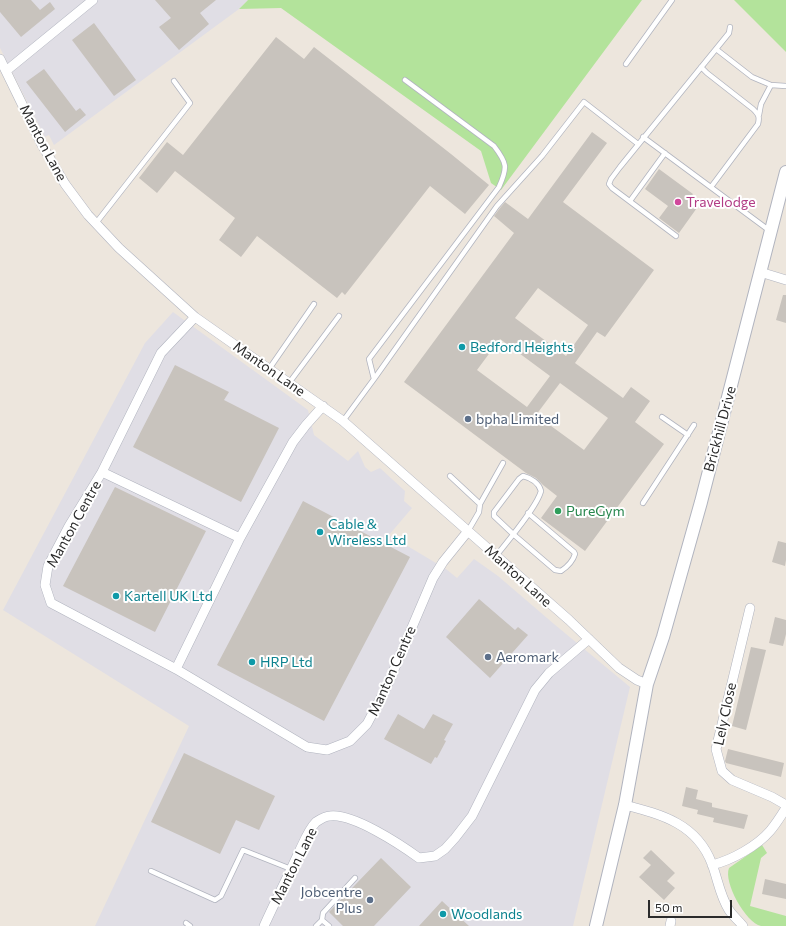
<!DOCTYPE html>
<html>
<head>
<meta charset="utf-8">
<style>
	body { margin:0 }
	#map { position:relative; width:786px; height:926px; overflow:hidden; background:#ede6dd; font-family:Commissioner,sans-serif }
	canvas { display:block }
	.scale { position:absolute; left:648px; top:900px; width:84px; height:18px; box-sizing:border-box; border:2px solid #2b2b2b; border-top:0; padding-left:5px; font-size:12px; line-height:14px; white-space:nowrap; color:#2b2b2b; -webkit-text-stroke:3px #fff; paint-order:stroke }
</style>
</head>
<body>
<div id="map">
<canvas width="786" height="926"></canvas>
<div class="scale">50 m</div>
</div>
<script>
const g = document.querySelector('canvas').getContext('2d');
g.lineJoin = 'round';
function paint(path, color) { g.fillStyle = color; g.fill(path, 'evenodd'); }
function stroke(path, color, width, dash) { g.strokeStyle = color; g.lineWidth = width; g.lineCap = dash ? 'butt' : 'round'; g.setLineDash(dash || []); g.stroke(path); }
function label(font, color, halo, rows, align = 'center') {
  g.font = font + ' Commissioner,sans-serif'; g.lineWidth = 4; g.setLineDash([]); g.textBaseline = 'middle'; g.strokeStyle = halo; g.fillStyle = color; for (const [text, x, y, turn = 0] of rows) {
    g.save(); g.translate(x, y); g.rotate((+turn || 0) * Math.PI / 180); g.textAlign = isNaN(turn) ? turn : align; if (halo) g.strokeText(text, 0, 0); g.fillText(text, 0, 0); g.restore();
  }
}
paint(new Path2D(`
	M0,0H248L239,9L54,145L49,135L45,137L0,48Z
	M173,312L308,410L314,435L348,461L358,451L365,467L371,472L380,468L405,491L404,501L412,508L389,535L446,569L457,578L474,559L498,576L554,624L630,687L573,926H95L189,726L3,610L145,343Z`), '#e0dee5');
paint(new Path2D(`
	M248,0H642L501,190L491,183L481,151L281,8L239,9Z
	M734,0H786V52Z
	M762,845L767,853L761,858L750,906L786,916V926C778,926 768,926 761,926C746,923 723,882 729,868Z`), '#b3e39b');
paint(new Path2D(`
	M0,0H31L40,10L50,2L55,9L21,37L0,12Z
	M155,0H216L200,13L209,24L179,50L159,27L171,18Z
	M94,23L136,80L114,96L72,40Z
	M276,37L304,59L314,47L451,154L489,185L465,214L430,186L345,295L342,292L337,298L257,236L241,257L219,240L235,218L175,171L157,193L139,178L167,142L183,155Z
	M44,69L76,111L80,108L86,115L65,132L26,82Z
	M592,132L607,143L563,202L654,270L605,337L597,332L575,363L623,398L631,387L650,401L635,422L664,444L585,551L541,518L557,496L543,485L536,478L526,473L404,382L514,233L494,216L500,208L505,202L528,219ZM538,288L588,325L566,356L515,318ZM500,339L550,376L527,407L477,370ZM560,383L608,418L584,450L536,415Z
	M659,169L693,194L690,198L699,205L679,233L659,218L668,206L645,189Z
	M783,295H786V323L776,320Z
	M175,365L229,392L224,400L279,428L241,502L133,447Z
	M115,487L206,531L155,632L63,586Z
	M303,501L410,557L324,721L217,665Z
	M778,541L786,543V560L785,566L772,562Z
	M479,599L515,630L518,627L528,635L490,678L446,637Z
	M775,617L786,620V634L783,646L769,643Z
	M751,647L766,650L746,730L732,726Z
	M398,714L424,729L433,714L453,724L444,740L446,741L437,758L435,757L431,764L384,739Z
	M728,749L784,763L781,777L726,763L725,761Z
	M184,753L275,796L259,830L236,820L220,854L151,822Z
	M686,787L698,790L696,799L712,803V807L748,815L744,829L713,822L714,818L697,814L698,810L682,806Z
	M651,850L675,873L667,881L675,888L664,900L639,877L651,865L643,858Z
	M381,858L411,887L374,926H343L329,912Z
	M765,879L786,884V899L762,894Z
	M442,901L469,926H419Z`), '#c8c3bd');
const service = new Path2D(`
	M716,49L752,77L771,85L786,86
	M626,64L672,0
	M701,67L707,73L753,109C758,114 760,116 758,124L711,187
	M759,115L761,104L771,85
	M643,137L770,231
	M630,201L665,153
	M96,223L190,103L174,81
	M676,236L612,188L609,184L611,179L620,167L716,49L729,33L730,27
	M269,369L314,304
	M374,379L497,206L542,156L584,102L638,144
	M289,383L339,316
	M662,417L688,435
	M343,421L374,379L369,359L499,187C508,167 507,163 494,146L405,80
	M450,476L480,504L479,512L468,531
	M643,503L694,425
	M480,504L503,463
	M496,556C507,542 537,507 541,491C539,483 531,478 523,476L519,479L494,512V516L513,534L555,570L561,571C567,567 573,561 575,554L574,552L528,513
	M151,871L215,900L221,896L243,850L291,869
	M322,920L329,926
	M186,923L190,926
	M316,926L322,920L323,913L355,878`);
const minor = new Path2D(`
	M0,59L42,145L65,184L88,215L119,248L195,317L343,421L569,620L619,668L637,680L647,684
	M6,71L93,0
	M760,272L786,280
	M195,317L161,353L102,472L69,526L48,566L45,585L51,603L176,669L240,538L293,442L306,425L323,406
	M102,472L240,538
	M750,608L716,749L722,771L732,780L772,797L786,805
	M176,669L307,747L327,750L350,741L367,724L387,686L433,578L443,562L468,531
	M625,805C663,815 697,824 712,864C718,880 720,896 729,910C733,916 739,921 743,926
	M712,865C732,860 757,846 770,831C776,824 781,816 786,808
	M264,926C275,902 287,878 298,854C303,844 308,830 316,822C319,820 326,816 330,816C353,813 401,845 419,858L435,856L445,849L455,838L472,816L535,690L549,673L589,639
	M670,926L671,921`);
const tertiary = new Path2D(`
	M596,926L625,805L647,684L663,637L701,502L786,172`);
stroke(service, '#b1b4bf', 6);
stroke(minor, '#b1b4bf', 10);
stroke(tertiary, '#b1b4bf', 14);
stroke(service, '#fff', 4.5);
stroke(minor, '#fff', 9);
stroke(tertiary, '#fff', 12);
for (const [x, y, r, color] of [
	[678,202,4,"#d1479c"],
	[462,347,4,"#0f9aa8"],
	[468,419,4,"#5c6f8a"],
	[558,511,4,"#2e9e5b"],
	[320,532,4,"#0f9aa8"],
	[116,596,4,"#0f9aa8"],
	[488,657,4,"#5c6f8a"],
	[252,662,4,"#0f9aa8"],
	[370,900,4,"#5c6f8a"],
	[443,914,4,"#0f9aa8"]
]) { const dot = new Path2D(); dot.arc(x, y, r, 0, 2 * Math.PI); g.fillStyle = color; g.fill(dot); stroke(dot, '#fff', 1.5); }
label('14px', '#2b2b2b', '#fff', [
	["Manton Lane",43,143,62],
	["Manton Lane",269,369,35],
	["Brickhill Drive",720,429,-75],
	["Manton Centre",74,524,-61],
	["Manton Lane",518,576,42],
	["Manton Centre",392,671,-66],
	["Lely Close",725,714,-78],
	["Manton Lane",294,866,-63]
]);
label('14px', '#b23c85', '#fff', [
	["Travelodge",686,202]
], 'left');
label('14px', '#0d838f', '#fff', [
	["Bedford Heights",470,347],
	["Cable &",328,524],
	["Wireless Ltd",328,540],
	["Kartell UK Ltd",124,596],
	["HRP Ltd",260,662],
	["Woodlands",451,914]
], 'left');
label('14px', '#4e5e75', '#fff', [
	["bpha Limited",476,419],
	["Aeromark",496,657],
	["Jobcentre",362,892,"right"],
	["Plus",362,908,"right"]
], 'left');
label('14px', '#27864d', '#fff', [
	["PureGym",566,511]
], 'left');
</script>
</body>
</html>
